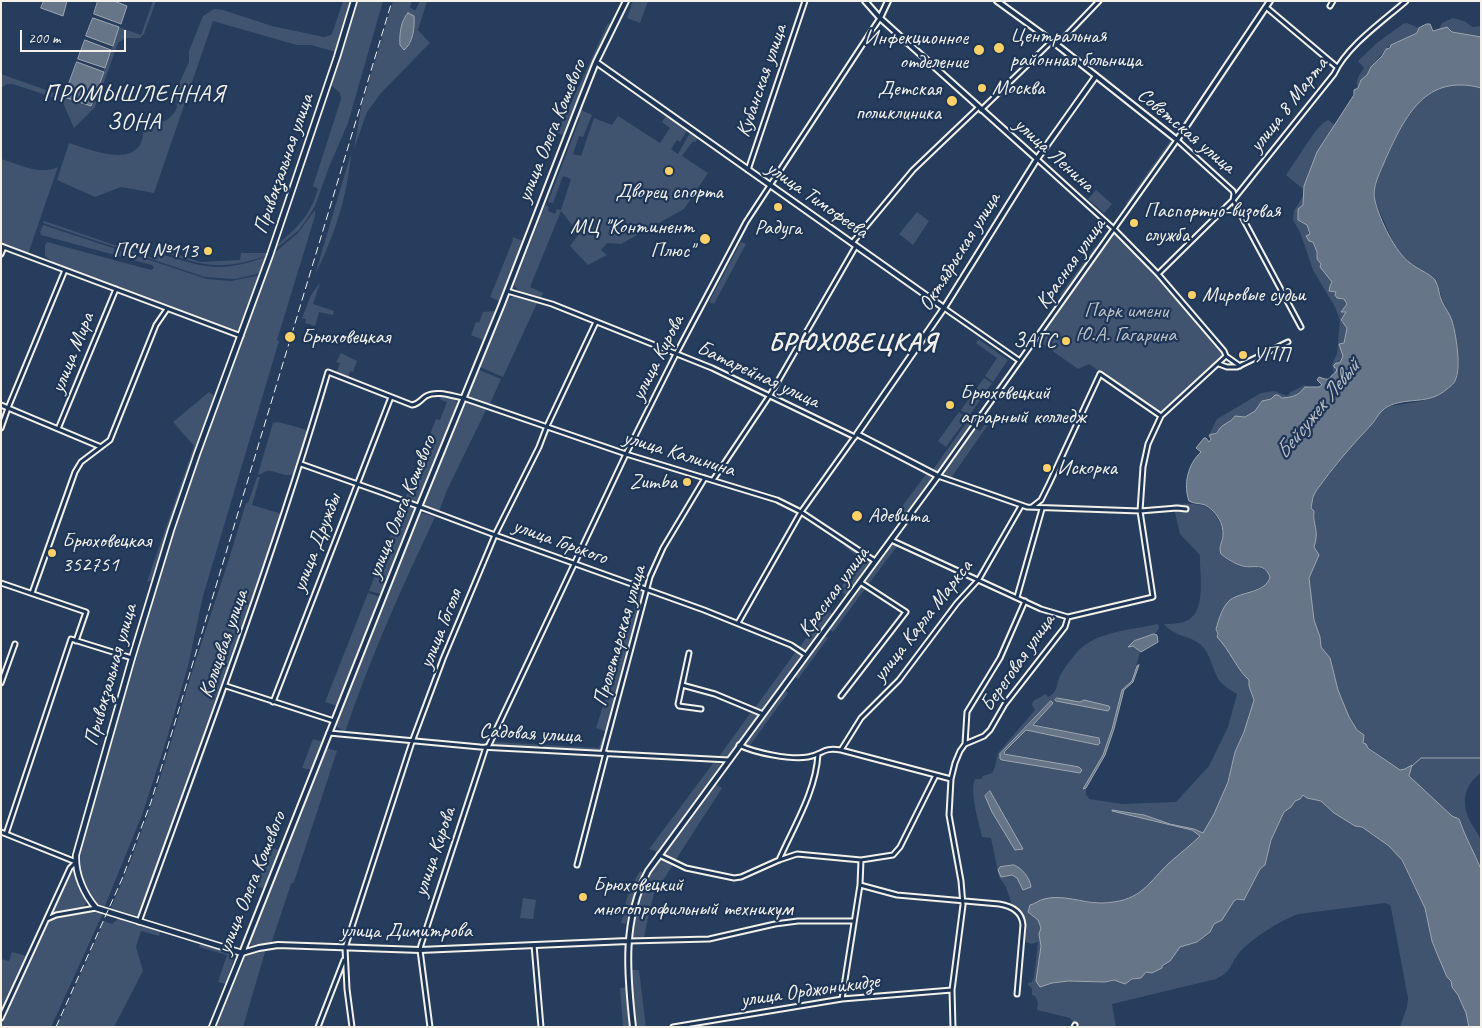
<!DOCTYPE html>
<html>
<head>
<meta charset="utf-8">
<style>
	body { margin:0 }
	#map { position:relative; width:1482px; height:1028px; overflow:hidden; background:#263d5d; font-family:Caveat,sans-serif }
	canvas { display:block }
	.frame { position:absolute; inset:0; border:2px solid #f4f1e8; pointer-events:none }
	.scale { position:absolute; left:20px; top:30px; width:106px; height:22px; box-sizing:border-box; border:2px solid #f4f1e8; border-top:0; padding-left:6px; font-size:15px; line-height:18px; white-space:nowrap; color:#f4f1e8; -webkit-text-stroke:4px #1d3557; paint-order:stroke }
</style>
</head>
<body>
<div id="map">
<canvas width="1482" height="1028"></canvas>
<div class="frame"></div>
<div class="scale">200 m</div>
</div>
<script>
const g = document.querySelector('canvas').getContext('2d');
g.lineJoin = 'round';
function paint(path, color) { g.fillStyle = color; g.fill(path, 'evenodd'); }
function stroke(path, color, width, dash) { g.strokeStyle = color; g.lineWidth = width; g.lineCap = dash ? 'butt' : 'round'; g.setLineDash(dash || []); g.stroke(path); }
function label(font, color, halo, rows, align = 'center') {
  g.font = font + ' Caveat,sans-serif'; g.lineWidth = 4.5; g.setLineDash([]); g.textBaseline = 'middle'; g.strokeStyle = halo; g.fillStyle = color; for (const [text, x, y, turn = 0] of rows) {
    g.save(); g.translate(x, y); g.rotate((+turn || 0) * Math.PI / 180); g.textAlign = isNaN(turn) ? turn : align; if (halo) g.strokeText(text, 0, 0); g.fillText(text, 0, 0); g.restore();
  }
}
paint(new Path2D(`
	M153,1H156L144,34L140,38H125L118,43L95,107L74,128L63,103L62,96L91,106L119,27L141,35Z
	M343,1H352L336,52L311,45H297L213,21L154,193L121,187L95,197L57,180L69,143C87,148 126,166 140,145C143,139 143,132 145,126L167,120L175,112L177,107L176,90L189,62V51L203,16L214,9L223,10L272,26L324,37L331,35L333,31Z
	M357,1H383L348,123L329,167L315,206L307,219L298,231L274,250L276,246C297,228 310,216 318,189L313,186L341,99L340,93L331,85Z
	M393,1H412L410,7L415,11L420,1H427L418,30L430,43L381,93L367,112L354,149L361,108ZM404,17L414,28L409,45L407,48L399,40Z
	M633,1H648L640,23L627,18Z
	M1453,18L1464,21L1473,27L1481,26V37L1452,32L1449,28L1438,30L1442,23Z
	M608,23L611,25L593,64L563,135L557,133Z
	M1407,23L1419,28L1418,32L1391,45L1386,49L1371,67L1367,75L1361,80L1358,88C1354,80 1360,75 1364,68L1358,61L1378,42L1403,24Z
	M1,74L60,95V101L52,97L13,84H7L1,88Z
	M1456,84L1481,88V773C1464,785 1461,802 1470,821C1473,827 1479,834 1481,841C1482,850 1481,860 1481,869L1478,860L1472,851L1457,818L1452,816L1411,778L1409,773L1412,768L1411,766L1405,769L1400,770L1363,743L1364,735L1358,730L1349,717L1338,690L1330,658L1321,647L1320,637L1314,620L1309,586V575L1319,555L1314,547C1321,523 1305,512 1316,491L1347,451L1373,423L1379,412L1391,406L1422,401L1438,396L1453,384L1458,373L1457,348L1455,337L1447,310L1442,302L1441,294L1436,282L1430,276L1409,263L1395,246L1375,201L1374,191C1376,179 1383,167 1388,155C1403,119 1415,93 1456,84Z
	M581,110L592,115L583,137L579,136L573,154L581,156L594,118L612,125L618,116L660,143L670,128L662,122L667,114L688,129L680,142L677,140L671,149L678,154L691,131L699,137L695,142L693,141L682,156L708,173L684,209L621,244L607,243L601,250L607,255L588,265L570,246L579,234L561,211L530,287L543,293L541,297C532,295 518,294 514,285L545,205L549,207L548,211L555,214L557,209L561,210L571,179L563,176L553,203L548,202L580,118L578,117Z
	M1328,120L1335,125C1321,145 1315,154 1308,178C1306,182 1304,185 1303,189L1286,175C1295,163 1317,124 1328,120Z
	M1170,141L1173,144L1129,205L1126,203Z
	M351,153C348,195 334,237 315,275Z
	M1,159C19,164 40,176 58,167L28,254L1,244Z
	M1096,190L1112,204L1104,213L1088,199Z
	M1303,196V205L1298,209V220L1307,225L1310,241L1313,242L1317,252L1316,257L1321,262L1323,272C1332,277 1335,289 1339,298L1345,300L1347,304L1342,312H1346V314L1341,318V322L1347,326L1344,343H1339L1343,356L1340,363H1336L1334,367L1337,368V372L1334,374L1332,364L1337,354L1340,320L1335,307L1313,270L1300,232L1293,220L1294,211Z
	M315,210V216L277,340L279,341L203,596L188,666L168,735L142,815L104,908C86,900 77,873 79,854L174,530L198,457L273,254L298,233Z
	M917,212L929,221L913,245L899,234Z
	M44,221L155,259L157,253C173,257 190,264 206,266C227,269 248,264 267,256L262,273L235,279L205,277L43,223Z
	M43,225L207,279L231,281L261,275L240,334L54,263L45,256V245L47,242L151,270L154,268L152,265L41,235L40,232Z
	M1114,232L1157,275L1223,351L1224,356L1160,414L1089,364L1078,369L1037,340Z
	M1108,233L1110,234L1064,298L1060,295L1095,247L1097,248Z
	M512,237L523,241L499,301L490,297L513,240Z
	M741,242L746,244L714,304L709,302Z
	M158,248L200,262L240,260L241,253H269L268,255C222,272 202,266 158,250Z
	M320,283L313,304L334,311L333,315L319,312L315,326L305,323L306,319L302,318L311,295Z
	M516,295L538,301L503,377L480,367L507,300Z
	M495,311L483,340L471,335L476,322L479,323L483,312Z
	M978,339L1008,360L993,382L985,376L997,358L976,343Z
	M341,353L357,361L353,372L350,371L348,378L336,374L340,363L336,362Z
	M479,370L501,379L490,404L468,396Z
	M984,378L992,383L969,416L961,410Z
	M1305,385L1309,388L1305,387C1299,398 1285,399 1274,396L1271,399L1260,403L1255,411L1245,417C1230,415 1222,432 1209,435L1217,419L1261,393L1274,391L1287,396L1291,392Z
	M209,392L216,397L155,579L147,582L194,446L173,422Z
	M442,395L454,398L458,404L417,504L405,499L436,419L440,420L447,402L439,399Z
	M467,401L487,408L447,490L439,512L425,507L424,504Z
	M959,412L967,418L946,447L938,441Z
	M990,418L992,419L951,478L945,474V471L976,428L980,431Z
	M969,419L971,424L937,472L932,471Z
	M278,422L304,429L308,432L297,469C290,483 277,469 266,471C264,472 260,475 259,475L258,474L273,423Z
	M927,473L932,478V482L908,515L900,509Z
	M257,477H260L252,505L282,514L224,686L139,919L110,910L131,860L158,785L192,672L229,559L246,503H248Z
	M403,503L415,509L381,594L369,591Z
	M1173,504C1194,504 1210,501 1220,523C1224,531 1224,537 1220,546C1221,549 1223,554 1225,557C1236,571 1258,560 1269,574L1270,580C1264,588 1258,588 1250,591C1227,598 1223,609 1216,631L1218,634L1217,637L1230,652L1249,680V686L1254,700L1244,732L1235,752L1228,782L1214,814L1203,833C1192,827 1181,826 1169,823C1153,819 1129,808 1112,811L1192,830L1200,836C1190,846 1179,854 1169,864C1154,878 1145,893 1125,900C1092,910 1058,887 1029,907L1032,914L1038,920L1041,928L1039,934L1041,946L1036,981L1041,987L1052,983L1068,981L1105,982L1114,980L1129,982L1146,972L1152,973L1168,963L1180,947L1197,942L1210,932L1214,924L1234,901L1247,896L1260,868L1266,862L1271,840L1284,812L1303,794L1307,798L1321,801L1334,813L1355,826L1361,827L1389,846L1399,856L1425,908L1432,941L1447,977L1451,981L1452,987L1458,995L1466,1013L1469,1027H1400L1407,1007L1408,998L1391,908L1390,905L1385,903L1299,914C1282,919 1251,939 1239,953C1229,965 1234,970 1216,979L1112,1004L1116,1027H1077L1070,1018L1037,1010L1038,1002L1035,996L1032,995V988L1028,985V983L1032,982L1034,977L1038,942L1031,944L1026,942L1024,918L1020,912L1012,905L1006,887L999,877L991,838L982,837C979,823 969,792 975,779H981L983,776L992,773L995,767L998,753L1035,710L1032,705L1033,701L1046,694L1048,697C1059,692 1056,682 1061,674C1066,666 1073,656 1080,649C1100,631 1132,630 1158,624L1159,628L1155,634L1133,646L1140,652L1132,681L1122,690L1112,729L1103,755L1083,789L1086,788V794L1089,799L1122,804L1176,802L1209,766L1228,727L1237,694C1231,690 1223,686 1219,680C1212,669 1211,654 1201,645C1190,635 1174,637 1164,624C1172,624 1181,624 1188,620C1207,610 1199,571 1200,555L1180,534ZM1033,724L1099,738L1101,741L1026,730L1005,752L1006,755L1082,770L1080,773L1000,754Z
	M422,513L435,517C402,587 370,658 345,732L337,727V722L420,514Z
	M893,542L898,545L868,585L863,581Z
	M846,543L874,562L865,573L863,572L846,595L839,590L861,559L844,546Z
	M861,584L865,589L833,632L828,628Z
	M640,589L645,590L607,732L596,728Z
	M368,593L380,597L337,706L325,702Z
	M826,610L834,615L806,653L799,648Z
	M823,635L828,638L798,679L793,675Z
	M797,650L803,657L762,712L754,709Z
	M783,689L788,693L748,748L744,743Z
	M752,711L760,715L728,759L718,758Z
	M602,738L605,739L602,752L495,747L493,745L494,742L599,748Z
	M313,739L323,742L312,770L302,768Z
	M326,748L337,751L294,882L291,884L271,944L252,946L249,942Z
	M714,762L720,764V769L659,852L649,849Z
	M714,783L722,788L675,861L665,856L664,852Z
	M271,848L280,850L265,888L256,887Z
	M659,858L673,865L654,894L649,912L644,938H631L643,888Z
	M71,870L75,871L87,900L86,904L83,907L54,913L53,910Z
	M640,871L645,874L634,904L631,903L626,924L621,923L629,890Z
	M523,898L536,900L533,919L520,918Z
	M95,910L103,913L51,1027H1L32,953L49,920L55,918Z
	M119,918L160,931L159,936L141,931L136,947L143,971L114,1027H57L104,921L112,924Z
	M200,944L235,955L226,984L218,982L227,955L199,947Z
	M265,949V952L243,1027H216L244,956L247,953Z
	M12,952L27,956L1,1015V959L9,961Z
	M631,970H639L646,1027L635,1026L631,989Z
	M627,987L629,1008L627,1011L631,1027H623L620,988Z`), '#40546f');
const water = new Path2D(`
	M44,1H67L63,16L41,8Z
	M98,1H114L127,6L121,24L94,14Z
	M408,13L414,16C415,26 413,44 404,50L400,45C399,35 401,20 408,13Z
	M93,18L119,27L113,46L86,36Z
	M1427,24H1430L1433,31L1447,27L1452,32L1481,37V88C1426,73 1405,116 1386,158C1381,171 1371,187 1375,201C1380,220 1395,252 1410,263C1417,269 1429,273 1435,280C1439,287 1439,295 1442,302C1445,308 1450,314 1452,321C1456,333 1461,367 1456,378C1455,383 1451,386 1447,389C1428,406 1407,396 1387,407C1379,412 1377,418 1372,424C1352,445 1333,467 1316,491L1313,497L1311,508L1314,511C1312,524 1320,530 1314,547L1319,555L1309,578L1314,620L1320,637L1321,647L1330,658L1338,690L1349,717L1357,730L1364,735L1363,743L1366,744L1368,748L1400,770L1405,769L1412,765L1409,776L1452,816L1459,819C1465,837 1474,852 1481,869V1027H1469L1466,1013L1458,995L1452,987L1451,981L1447,977L1438,956L1432,941L1425,908L1402,860L1389,846L1362,827L1355,826L1334,813L1321,801L1307,798L1303,795L1300,799L1295,801L1291,807L1284,812L1271,840L1265,865L1260,869L1244,900L1237,899L1234,901L1222,920L1214,924L1210,932L1197,942L1180,947L1170,961L1162,966V968L1152,973L1146,972L1141,978L1132,979L1125,984L1114,980L1105,982L1068,981L1052,983L1040,987L1036,981L1041,946L1039,934L1041,928L1038,920L1028,912L1030,905C1035,904 1039,900 1044,899C1063,894 1082,903 1101,903C1139,902 1145,887 1168,864C1179,854 1190,846 1200,836L1192,830L1112,811V810L1144,815L1170,824L1194,829L1203,833L1214,814L1228,782L1235,752L1244,732L1254,700L1249,686V680C1238,671 1229,649 1217,637L1218,634L1216,629C1219,619 1222,607 1230,600C1242,591 1266,593 1270,577C1264,561 1252,569 1243,566C1235,564 1227,559 1221,554C1218,546 1223,542 1223,535C1224,523 1215,510 1205,505C1200,503 1194,504 1189,501C1183,484 1188,464 1201,452L1196,448L1204,438H1206L1209,442L1211,439L1209,435L1217,433C1221,423 1230,424 1235,416L1245,417L1255,411L1262,401L1271,399L1275,395H1278L1282,398C1293,397 1298,396 1305,387H1319L1322,385L1317,380L1319,377C1332,382 1327,378 1336,372L1337,369L1334,367V365L1336,363H1340L1343,356L1339,344L1344,343L1347,328L1341,320L1346,312H1341L1347,304L1344,299L1337,298L1335,295L1336,292L1329,291L1330,286L1332,282L1320,267L1321,264L1317,259V252L1313,242L1309,241L1306,236L1310,234L1307,225L1298,220V209L1303,205L1304,186L1317,152L1354,95V90L1358,88L1361,80L1367,75L1371,67L1382,56L1386,49L1390,48L1391,45L1417,33L1419,28Z
	M85,40L111,50L105,68L78,59Z
	M77,62L104,72L91,106L64,97Z
	M1154,634L1157,635L1158,642L1141,652L1133,646L1128,647L1134,641Z
	M1139,665L1133,682L1124,690L1114,729L1105,755L1086,788L1083,789L1103,755L1112,729L1122,690L1132,681L1137,666Z
	M1057,698L1080,702L1084,700L1109,706L1110,708L1108,711L1056,701L1055,700Z
	M1051,701L1053,703L1033,725L1099,738L1100,743L1098,745L1026,730L1005,751L1004,754L1079,767L1082,770L1080,773L1002,760L1000,759V754Z
	M990,791L1023,849L1015,850L992,812L985,796Z
	M1014,865C1022,868 1030,878 1031,887L1023,890L1017,878L1012,875L1001,877L998,870L1000,867Z`);
paint(water, '#677588');
stroke(water, '#9fa7ae', 1);
stroke(new Path2D(`
	M1412,766L1421,758H1481`), '#9fa7ae', 1);
const minor = new Path2D(`
	M1330,6L1333,1
	M1266,7L1337,67
	M1057,45L1099,1
	M981,110L1052,41
	M1037,159L1114,229L1158,274L1224,351L1226,356L1240,366
	M748,170L805,1
	M852,243L913,170L979,107
	M1,246L241,336
	M1,254L4,247
	M1158,274L1233,200L1334,74C1347,46 1382,22 1406,1
	M507,291L552,304L712,368L855,437
	M944,308L1020,361
	M1219,364L1227,367H1237L1288,342
	M1,405L101,447
	M1,428L8,408L65,270
	M58,429L116,289
	M301,464L383,493L495,535L704,610L791,645L806,655
	M713,480L770,395L856,246
	M1032,507L1041,500L1049,484L1100,374L1161,416
	M1186,509L1177,508L1140,511L1027,507L938,476L1177,140L1233,191L1234,194L1233,200L1301,327
	M891,540L1041,609L1068,617
	M1,583L86,612L76,641
	M32,593L75,472L81,462L110,440L156,325L167,309
	M1017,597L1042,509
	M738,623L801,512L856,435
	M689,653L678,704L679,706L701,709
	M1,683L15,644
	M682,685L715,694L763,714
	M226,686L334,721
	M841,696L906,612L860,582
	M273,702L391,397
	M329,733L480,747L729,760
	M965,744L967,712L1000,658L1025,601
	M739,745C755,753 791,760 808,757C824,754 822,747 841,750L951,779
	M488,747L626,454L676,354L746,222L880,18
	M841,750L861,718L899,680L957,603L979,579L1021,506
	M603,753L650,577L663,548L705,478
	M1,832L76,862L70,868L1,1018
	M6,834L71,639L132,658
	M659,855L686,868L734,878L741,877L779,860L797,854L861,860L893,855L900,847L936,775
	M779,860C794,826 816,791 818,754
	M577,865L606,753
	M860,885L897,895L999,904C1012,906 1022,912 1023,925L1017,994
	M47,919L56,915L96,908
	M139,922C205,739 273,559 328,372L412,405C419,404 420,400 426,396C437,390 452,396 463,398L626,454L777,500L801,512L875,561
	M629,941L709,939L775,924L798,921H854
	M534,945L541,1027
	M842,999L860,885L861,860
	M318,1027L344,960
	M352,1027L347,989L345,948L412,742L443,659L495,535L539,447L547,426L596,322
	M430,1027L420,950L421,945L486,747
	M673,1027L842,999L952,990
	M953,1027L952,990L963,905L961,881L949,815L951,779L955,763L960,751L965,744L984,736L990,730L1005,704L1065,627L1068,617L1153,597L1140,511L1143,467L1148,444L1161,416L1226,356
	M1074,1027L1075,1025`);
const tertiary = new Path2D(`
	M865,1L880,18L1037,159
	M997,1L1052,41L1177,140L1270,1
	M880,18L888,1
	M596,62L944,308
	M242,953L419,507L502,304L579,105L596,62L626,1
	M242,953L259,948L278,945L420,950L628,941
	M633,1027C627,974 622,920 648,871L938,476L857,434L944,308L1037,159L1096,76`);
const secondary = new Path2D(`
	M212,1027L242,953L96,908C84,894 75,874 76,855L132,658L171,530L197,454L270,255L337,57L354,1`);
stroke(minor, '#f4f1e8', 7);
stroke(tertiary, '#f4f1e8', 8);
stroke(secondary, '#f4f1e8', 8);
stroke(minor, '#1d3557', 3);
stroke(tertiary, '#1d3557', 4);
stroke(secondary, '#1d3557', 4.5);
stroke(new Path2D(`
	M56,1027L122,879L151,802L392,1`), '#f4f1e8', 1, [8, 4]);
for (const [x, y, r, color] of [
	[999,48,6,"#ffd166"],
	[979,50,6,"#ffd166"],
	[982,88,5,"#ffd166"],
	[952,101,6,"#ffd166"],
	[669,171,5,"#ffd166"],
	[778,207,5,"#ffd166"],
	[1134,223,5,"#ffd166"],
	[705,239,6,"#ffd166"],
	[208,251,5,"#ffd166"],
	[1192,295,5,"#ffd166"],
	[290,337,6,"#ffd166"],
	[1066,341,5,"#ffd166"],
	[1243,355,5,"#ffd166"],
	[950,405,5,"#ffd166"],
	[1047,468,5,"#ffd166"],
	[687,482,5,"#ffd166"],
	[857,516,6,"#ffd166"],
	[52,553,5,"#ffd166"],
	[583,897,5,"#ffd166"]
]) { const dot = new Path2D(); dot.arc(x, y, r, 0, 2 * Math.PI); g.fillStyle = color; g.fill(dot); stroke(dot, '#1d3557', 2); }
label('21px', '#f4f1e8', '#1d3557', [
	["Центральная",1010,36],
	["районная больница",1010,60],
	["Инфекционное",968,38,"right"],
	["отделение",968,62,"right"],
	["Москва",992,88],
	["Детская",941,89,"right"],
	["поликлиника",941,113,"right"],
	["Дворец спорта",669,192,"center"],
	["Паспортно-визовая",1144,211],
	["служба",1144,235],
	["МЦ \"Континент",694,227,"right"],
	["Плюс\"",694,251,"right"],
	["Радуга",778,228,"center"],
	["ПСЧ №113",198,251,"right"],
	["Мировые судьи",1202,295],
	["Брюховецкая",301,337],
	["ЗАГС",1056,341,"right"],
	["УПП",1253,355],
	["Брюховецкий",960,393],
	["аграрный колледж",960,417],
	["Искорка",1057,468],
	["Zumba",677,482,"right"],
	["Адевита",868,516],
	["Брюховецкая",62,541],
	["352751",62,565],
	["Брюховецкий",593,885],
	["многопрофильный техникум",593,909]
], 'left');
label('21px', '#f4f1e8', '#1d3557', [
	["Кубанская улица",762,81,-71],
	["улица 8 Марта",1289,105,-52],
	["улица Олега Кошевого",552,131,-68],
	["Советская улица",1186,131,40],
	["улица Ленина",1054,155,42],
	["Привокзальная улица",284,164,-71],
	["улица Тимофеева",817,200,35],
	["Октябрьская улица",960,252,-58],
	["Красная улица",1071,264,-55],
	["улица Мира",73,353,-68],
	["улица Кирова",658,358,-63],
	["Батарейная улица",758,375,25],
	["улица Калинина",679,454,17],
	["улица Олега Кошевого",402,507,-68],
	["улица Горького",560,542,20],
	["улица Дружбы",317,543,-69],
	["Красная улица",834,592,-54],
	["улица Карла Маркса",923,621,-52],
	["улица Гоголя",441,629,-68],
	["Пролетарская улица",620,636,-74],
	["Кольцевая улица",224,644,-71],
	["Береговая улица",1018,663,-55],
	["Привокзальная улица",111,675,-74],
	["Садовая улица",530,734,3],
	["улица Кирова",435,852,-71],
	["улица Олега Кошевого",252,883,-68],
	["улица Димитрова",406,931],
	["улица Орджоникидзе",810,991,-8]
]);
label('21px', '#bec2c4', '#1d3557', [
	["Парк имени",1126,311],
	["Ю.А. Гагарина",1126,335]
]);
label('italic 22px', '#bcbfc2', '#1d3557', [
	["Бейсужек Левый",1318,410,-51]
]);
g.letterSpacing = '1px';
label('24px', '#f4f1e8', '#1d3557', [
	["ПРОМЫШЛЕННАЯ",134,95],
	["ЗОНА",134,123]
]);
g.letterSpacing = '0px';
g.letterSpacing = '1px';
label('bold 26px', '#f4f1e8', '#1d3557', [
	["БРЮХОВЕЦКАЯ",853,343]
]);
g.letterSpacing = '0px';
</script>
</body>
</html>
